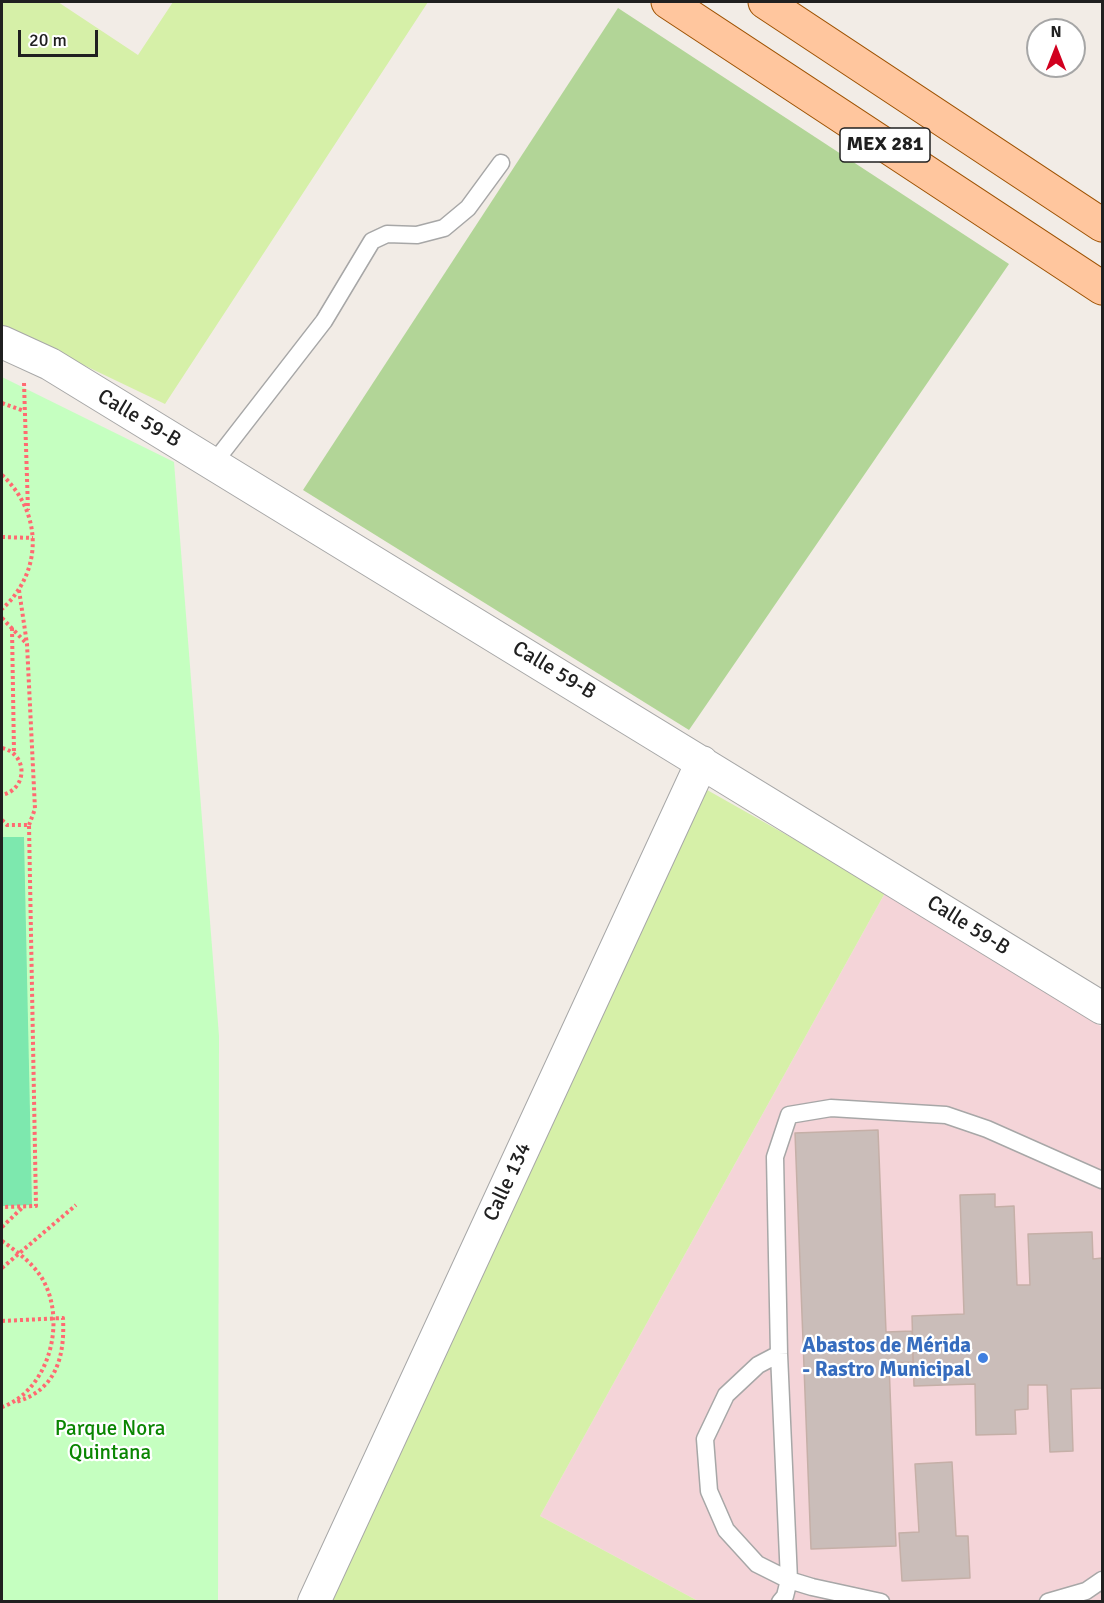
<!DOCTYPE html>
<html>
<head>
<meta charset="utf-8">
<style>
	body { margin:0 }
	#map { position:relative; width:1104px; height:1603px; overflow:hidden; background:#f2ece6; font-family:Signika,sans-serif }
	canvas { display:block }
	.frame { position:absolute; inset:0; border:3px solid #202020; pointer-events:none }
	.north { position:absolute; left:1026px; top:18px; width:60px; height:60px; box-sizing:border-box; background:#fff; border:2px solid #a6a6a6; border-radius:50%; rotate:0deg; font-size:16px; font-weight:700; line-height:24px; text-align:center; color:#202020 }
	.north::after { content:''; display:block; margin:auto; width:21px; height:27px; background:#d1001f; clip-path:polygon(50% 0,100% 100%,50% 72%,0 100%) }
	.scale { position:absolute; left:18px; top:30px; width:80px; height:27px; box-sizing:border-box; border:3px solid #202020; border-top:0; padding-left:8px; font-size:18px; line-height:21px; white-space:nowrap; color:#202020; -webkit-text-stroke:4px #fff; paint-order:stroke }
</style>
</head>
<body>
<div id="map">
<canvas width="1104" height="1603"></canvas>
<div class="frame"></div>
<div class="north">N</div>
<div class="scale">20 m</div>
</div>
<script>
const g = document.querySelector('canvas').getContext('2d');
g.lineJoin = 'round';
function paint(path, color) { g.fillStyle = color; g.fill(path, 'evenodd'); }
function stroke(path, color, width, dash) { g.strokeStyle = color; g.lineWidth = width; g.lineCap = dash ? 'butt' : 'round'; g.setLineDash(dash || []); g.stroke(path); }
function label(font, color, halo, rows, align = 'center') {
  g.font = font + ' Signika,sans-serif'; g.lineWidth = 4.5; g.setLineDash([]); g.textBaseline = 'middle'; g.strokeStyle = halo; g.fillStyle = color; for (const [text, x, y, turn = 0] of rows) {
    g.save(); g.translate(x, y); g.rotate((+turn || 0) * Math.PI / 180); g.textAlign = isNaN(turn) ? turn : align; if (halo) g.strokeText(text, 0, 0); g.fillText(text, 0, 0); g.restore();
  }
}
paint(new Path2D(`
	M886,891L1102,1027V1601H698L540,1516Z`), '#f4d4d8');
paint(new Path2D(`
	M2,2H58L138,55L173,2H428L165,404L2,326Z
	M693,782L886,891L540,1516L698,1601L314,1602Z`), '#d6f0a8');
paint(new Path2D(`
	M618,8L1009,264L689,730L303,490Z`), '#b2d597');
paint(new Path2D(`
	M2,377L174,462L219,1036L218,1601H2Z`), '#c5ffc0');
paint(new Path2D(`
	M2,837H24L32,1205L2,1206Z`), '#7de8ae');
const building = new Path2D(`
	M878,1130L886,1332L912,1331L913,1362L889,1363L896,1546L811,1549L795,1133Z
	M995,1194V1207L1014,1206L1017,1285H1030L1028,1234L1092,1232L1093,1259L1102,1258V1388L1071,1389L1073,1451L1050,1452L1047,1385H1028V1409L1015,1410L1016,1434L976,1435L975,1384L914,1386L912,1316L964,1314L960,1195Z
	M952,1462L956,1536H968L970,1578L902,1581L899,1533L919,1532L915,1464Z`);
paint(building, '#cabdb9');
stroke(building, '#c5afa7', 1.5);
const service = new Path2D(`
	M213,464L324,321L372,241L387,234L417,235L444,228L468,208L501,163
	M779,1354L758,1365L726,1395L705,1439L709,1491L726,1530L757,1564L789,1580L785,1596L780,1602
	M881,1602L812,1587L789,1580L779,1354L775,1157L789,1115L831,1108L946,1115L987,1129L1102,1180
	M1048,1602L1086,1591L1102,1580`);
const minor = new Path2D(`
	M2,342L50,364L1102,1008
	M314,1602L702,762`);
const primary = new Path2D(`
	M668,2L1102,288
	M765,2L1102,225`);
stroke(service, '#a7a7a7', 19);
stroke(minor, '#a7a7a7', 34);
stroke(primary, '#9d5100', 35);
stroke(new Path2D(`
	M24,383L28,510
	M2,403L24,411
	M2,475C43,513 43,572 2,609
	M2,537L33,538
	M19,590L27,644L35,809L29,825
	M2,618L26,643
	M12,628L14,753
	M2,748C28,754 28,789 2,795
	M2,820L7,825H29L36,1206L2,1207
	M2,1227L23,1207
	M2,1241C19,1253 38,1267 46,1286C65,1328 47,1391 2,1407
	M2,1268L76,1205
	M2,1321L63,1318C65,1357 56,1390 16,1402`), '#ff6a71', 4, [3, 3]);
stroke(service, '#fff', 16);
stroke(minor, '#fff', 32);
stroke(primary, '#ffc69e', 33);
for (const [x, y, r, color] of [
	[983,1358,6,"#3f7fe0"]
]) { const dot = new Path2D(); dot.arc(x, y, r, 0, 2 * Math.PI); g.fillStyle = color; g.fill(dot); stroke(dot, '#fff', 2); }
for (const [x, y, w] of [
	[885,145,90]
]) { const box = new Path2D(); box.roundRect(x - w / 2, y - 17, w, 34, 4.5); g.fillStyle = '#fff'; g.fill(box); stroke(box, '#202020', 1.5); }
label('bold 20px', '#202020', null, [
	["MEX 281",885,145]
]);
label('21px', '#202020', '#fff', [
	["Calle 59-B",139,419,31],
	["Calle 59-B",554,671,31],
	["Calle 59-B",968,926,32],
	["Calle 134",508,1182,-65]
]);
label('bold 21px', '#366cbe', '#fff', [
	["Abastos de Mérida",971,1346],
	["- Rastro Municipal",971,1370]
], 'right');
label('21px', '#0a8602', '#fff', [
	["Parque Nora",110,1429],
	["Quintana",110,1453]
]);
</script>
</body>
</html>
